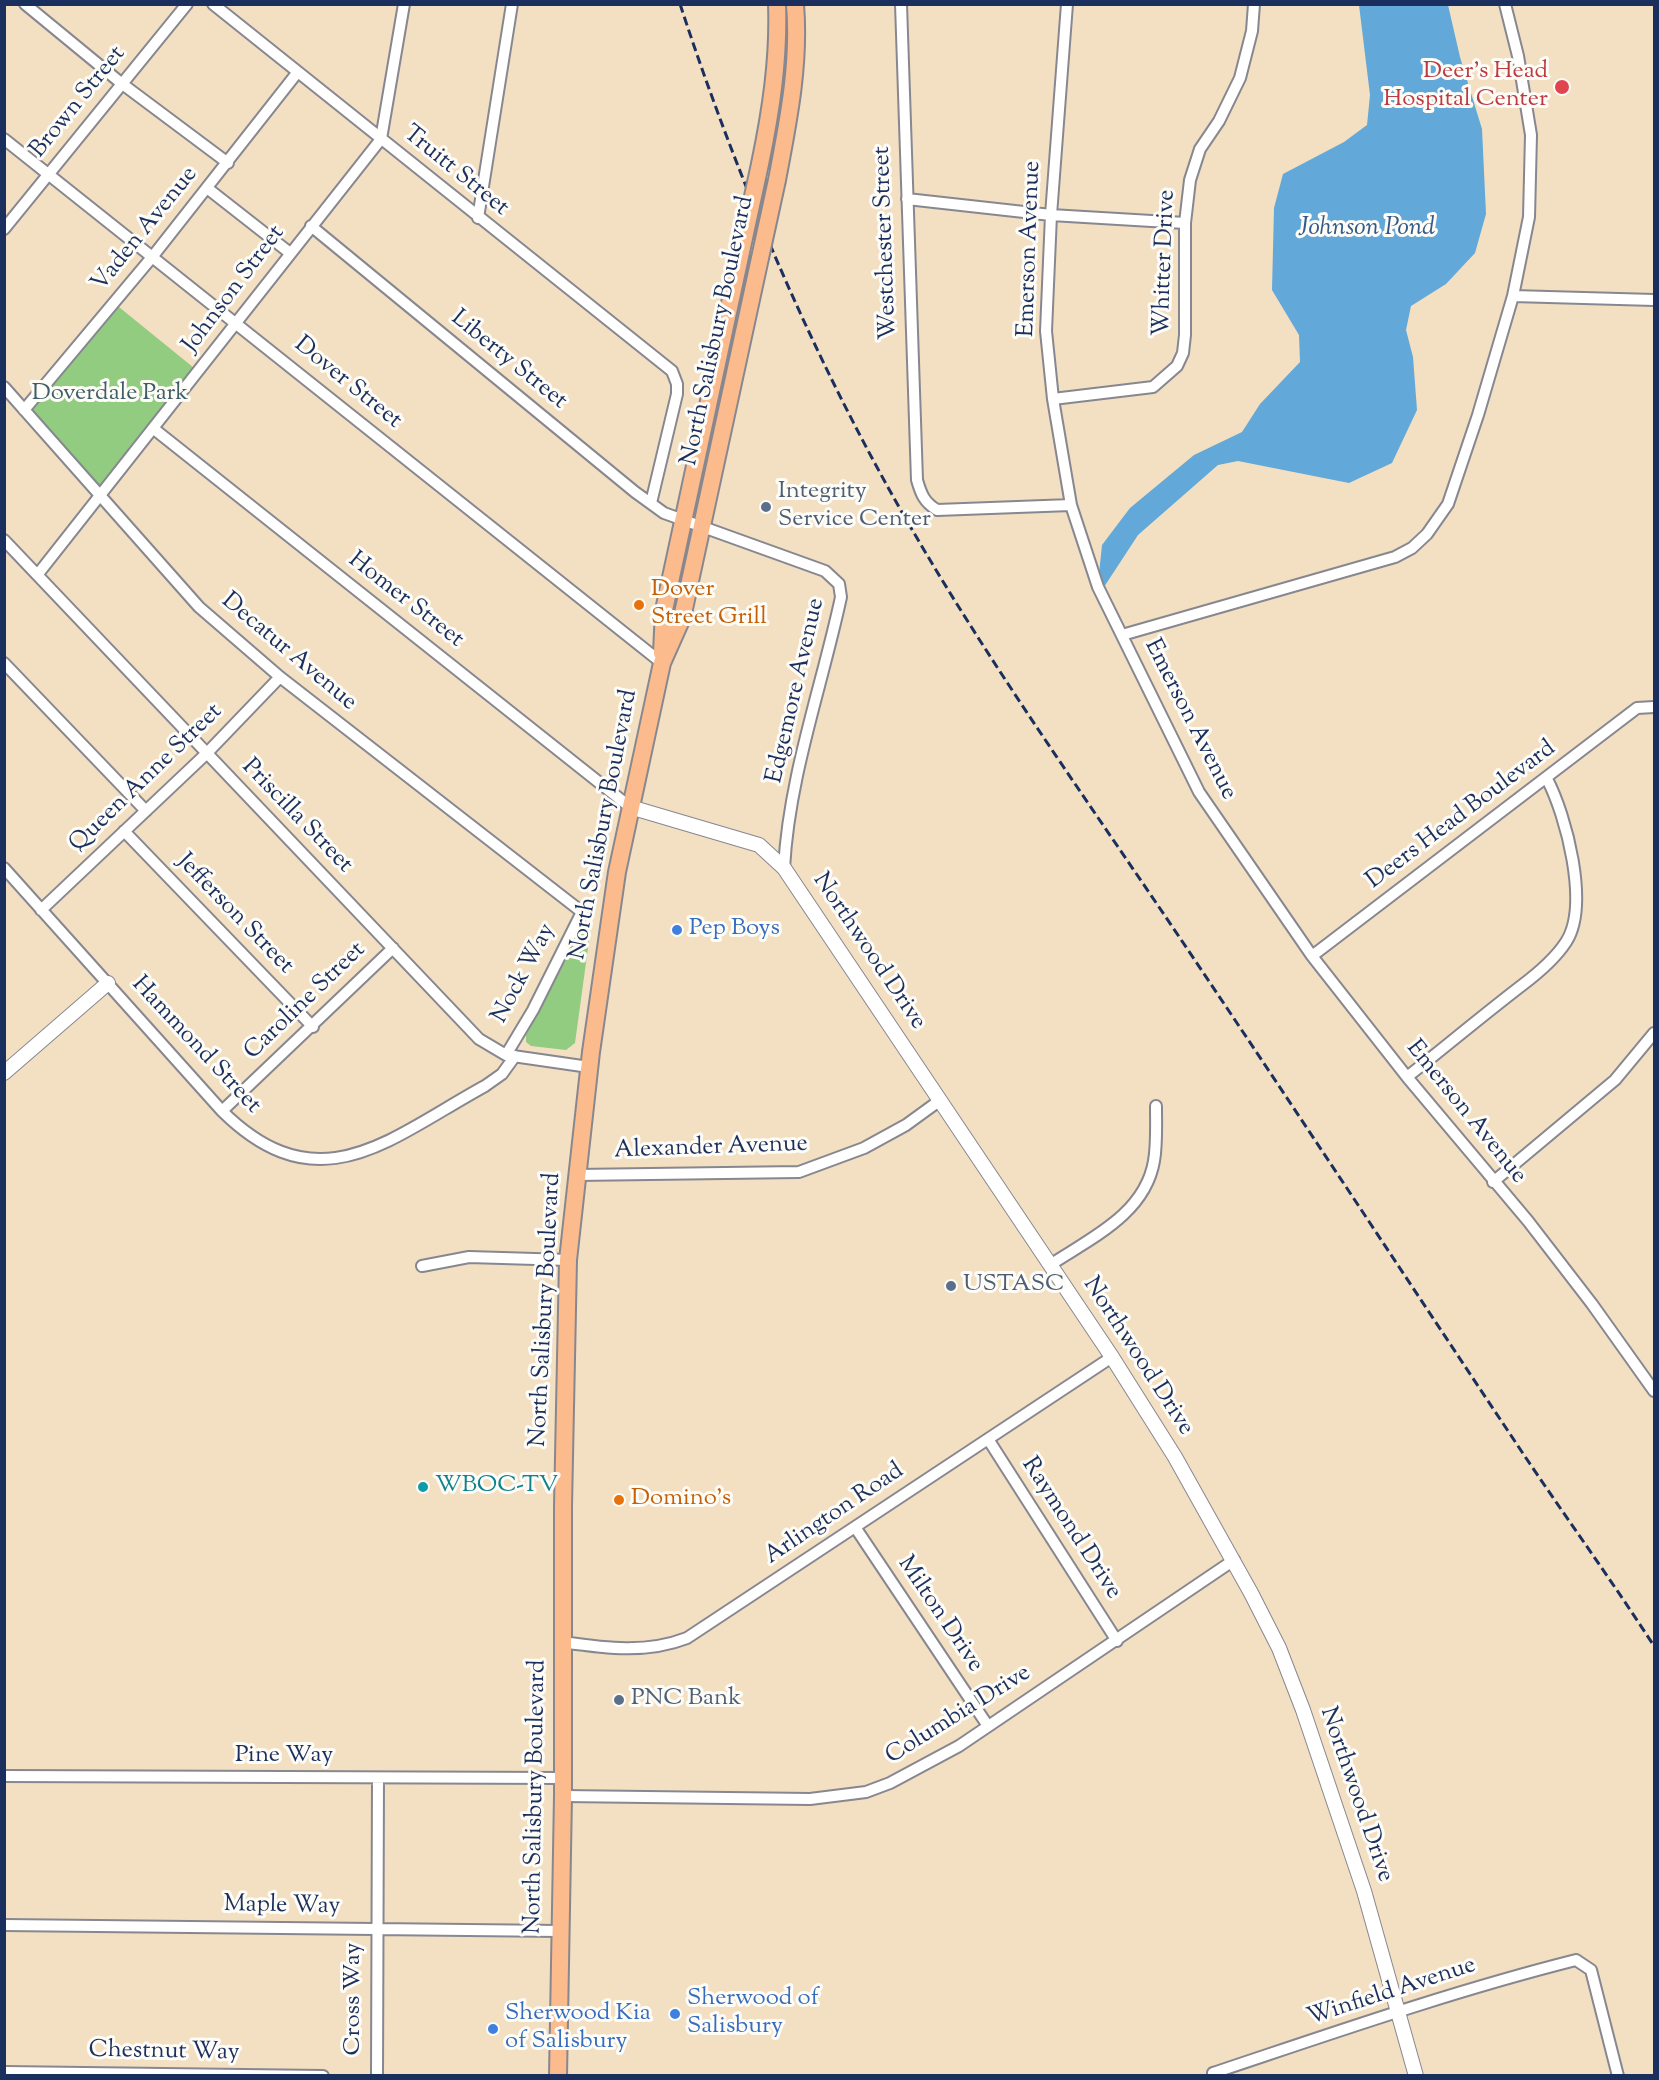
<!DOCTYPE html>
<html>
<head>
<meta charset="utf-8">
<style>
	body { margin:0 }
	#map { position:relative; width:1659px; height:2080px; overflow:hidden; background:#f3dfc2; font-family:"Sorts Mill Goudy",serif }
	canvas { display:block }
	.frame { position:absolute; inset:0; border:6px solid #1b2f5e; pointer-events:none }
</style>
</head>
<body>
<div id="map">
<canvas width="1659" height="2080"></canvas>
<div class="frame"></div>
</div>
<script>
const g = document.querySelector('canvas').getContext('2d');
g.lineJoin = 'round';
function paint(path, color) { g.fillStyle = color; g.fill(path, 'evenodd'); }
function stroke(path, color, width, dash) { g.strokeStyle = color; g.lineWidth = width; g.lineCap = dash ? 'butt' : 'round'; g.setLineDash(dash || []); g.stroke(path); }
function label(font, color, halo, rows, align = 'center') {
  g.font = font + ' "Sorts Mill Goudy",serif'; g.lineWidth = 6; g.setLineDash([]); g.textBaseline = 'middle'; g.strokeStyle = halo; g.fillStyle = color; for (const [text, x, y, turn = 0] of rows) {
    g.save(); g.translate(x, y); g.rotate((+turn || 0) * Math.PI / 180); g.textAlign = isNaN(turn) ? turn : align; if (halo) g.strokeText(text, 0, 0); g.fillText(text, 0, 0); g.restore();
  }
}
paint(new Path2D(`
	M114,303L199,372L102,496L24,410Z
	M584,926H591L575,1043L566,1050L531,1046L526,1042V1035Z`), '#92cc80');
paint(new Path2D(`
	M1359,5H1448L1460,57L1482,129L1486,214L1475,253L1446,284L1411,306L1406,330L1413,357L1417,410L1392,463L1349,483L1238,461L1218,465L1138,535L1104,587L1099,574L1102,545L1130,508L1194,455L1242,432L1260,404L1300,362L1299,335L1272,290L1274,208L1283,174L1344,142L1367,125L1370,95Z`), '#62a8d8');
const minor = new Path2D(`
	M25,4L121,83L228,163
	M213,4L672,371L677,384V394L651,503
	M901,4L917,480C921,494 924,502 937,510L1071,505
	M1067,4L1051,215L1046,331L1053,399L1071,505L1098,587L1199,792L1312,956L1407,1077L1528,1221L1592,1304L1654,1391
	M4,139L662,663
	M207,188L290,253
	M907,199L1051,215L1185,223
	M478,218L512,4
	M311,226L635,492L664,513L825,571L839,584L841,597C822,686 789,776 784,868
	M4,229L187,4
	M1513,296L1654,300
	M4,387L199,607L280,677L582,912L533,1010L506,1055
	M1053,399L1153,387L1177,366L1183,353L1185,335V223L1190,180L1200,149L1219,121L1240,78L1252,31L1254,4
	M24,410L153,256L297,73
	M154,429L630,807
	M4,540L479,1039L506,1055L589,1067
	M38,574L381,139L404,4
	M1122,635L1395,557L1412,548L1427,534L1448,504L1478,415L1513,296L1529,217L1531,135L1518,56L1505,4
	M4,663L146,811
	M124,831L313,1027
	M4,868L222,1111C319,1207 390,1138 485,1086L502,1074L515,1056
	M41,910L206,754L280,677
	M1312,956L1637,708L1654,707
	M1407,1077C1445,1047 1482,1016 1521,986C1537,974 1555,959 1566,942C1590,905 1566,815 1547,779
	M222,1111L393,948
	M576,1175L799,1172L864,1148L906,1125L939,1101
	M1493,1182L1615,1080L1654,1033
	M1050,1265C1091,1238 1145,1214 1154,1161C1157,1144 1156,1124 1156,1106
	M422,1266L469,1257L568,1260
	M988,1439L1117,1641
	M855,1527L988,1726
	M562,1642C605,1648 646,1654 687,1638L1112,1357
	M4,1776L563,1778
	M563,1796L810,1799L866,1792L890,1783L959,1746L1234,1560
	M4,1925L560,1931
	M4,2072L323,2076
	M377,2076L378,1779
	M1214,2076L1213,2073C1333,2033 1453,1991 1576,1960L1591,1970L1618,2076`);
const tertiary = new Path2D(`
	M630,807L759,845L784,868L1112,1357L1175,1457L1251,1593L1279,1648L1303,1710L1364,1891L1416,2076
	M4,1073L108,983`);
const primary = new Path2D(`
	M760,164C771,111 779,59 777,4
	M777,180C788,122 800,64 795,4
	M662,653L664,610L744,238
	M558,2076L563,1796V1506L568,1260L591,1052L617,872L662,663L682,618L760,258`);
stroke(minor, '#878790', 14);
stroke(tertiary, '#878790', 16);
stroke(primary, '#878790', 20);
stroke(minor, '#fff', 10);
stroke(tertiary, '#fff', 14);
stroke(primary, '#fbbb8c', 16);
stroke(new Path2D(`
	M680,4C737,178 809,348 899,507C986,660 1090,804 1188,950C1301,1118 1412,1287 1524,1455C1567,1519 1612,1581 1654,1646`), '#1b2f5e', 3, [9, 4.5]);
const primaryBridge = new Path2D(`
	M744,238L760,164
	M760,258L777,180`);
stroke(primaryBridge, '#878790', 20, []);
stroke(primaryBridge, '#fbbb8c', 16);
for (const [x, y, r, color] of [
	[1562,87,8,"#e0444e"],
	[766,507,6,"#5c6f8a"],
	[639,605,6,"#e8710a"],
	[677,930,6,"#3f7fe0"],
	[951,1286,6,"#5c6f8a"],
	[423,1487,6,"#0f9aa8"],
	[619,1500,6,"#e8710a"],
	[619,1700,6,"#5c6f8a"],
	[675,2014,6,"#3f7fe0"],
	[493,2029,6,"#3f7fe0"]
]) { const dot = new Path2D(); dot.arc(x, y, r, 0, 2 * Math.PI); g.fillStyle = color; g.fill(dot); stroke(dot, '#fdfcf7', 2); }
label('24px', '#be3a42', '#fdfcf7', [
	["Deer's Head",1548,73],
	["Hospital Center",1548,101]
], 'right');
label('24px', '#1b2f5e', '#fdfcf7', [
	["Brown Street",79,103,-51],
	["Truitt Street",455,172,39],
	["Vaden Avenue",146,230,-51],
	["Westchester Street",887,243,-92],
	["Emerson Avenue",1031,249,-88],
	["Whitter Drive",1166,263,-88],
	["Johnson Street",235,290,-53],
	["North Salisbury Boulevard",719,331,-78],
	["Liberty Street",508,361,39],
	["Dover Street",347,384,39],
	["Homer Street",405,601,38],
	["Decatur Avenue",288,653,40],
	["Edgemore Avenue",797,691,-77],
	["Emerson Avenue",1189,720,63],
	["Queen Anne Street",147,779,-44],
	["Deers Head Boulevard",1462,816,-37],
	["Priscilla Street",296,817,46],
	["North Salisbury Boulevard",605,825,-79],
	["Jefferson Street",234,915,46],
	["Northwood Drive",868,952,56],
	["Nock Way",525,974,-62],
	["Caroline Street",306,1002,-44],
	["Hammond Street",195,1046,47],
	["Emerson Avenue",1465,1113,51],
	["Alexander Avenue",711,1149,-2],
	["North Salisbury Boulevard",547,1310,-87],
	["Northwood Drive",1137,1357,57],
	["Arlington Road",835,1515,-34],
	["Raymond Drive",1070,1529,57],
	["Milton Drive",939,1615,56],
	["Columbia Drive",959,1716,-32],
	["Pine Way",284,1757],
	["Northwood Drive",1355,1795,71],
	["North Salisbury Boulevard",537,1797,-89],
	["Maple Way",282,1907,1],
	["Winfield Avenue",1392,1993,-18],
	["Cross Way",355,1999,-90],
	["Chestnut Way",164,2053,1]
]);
label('24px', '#3f5e68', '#fdfcf7', [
	["Doverdale Park",110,395]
]);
label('24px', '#4e5e75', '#fdfcf7', [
	["Integrity",778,493],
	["Service Center",778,521],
	["USTASC",963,1286],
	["PNC Bank",631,1700]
], 'left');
label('24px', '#c56008', '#fdfcf7', [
	["Dover",651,591],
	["Street Grill",651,619],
	["Domino's",631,1500]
], 'left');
label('24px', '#366cbe', '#fdfcf7', [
	["Pep Boys",689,930],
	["Sherwood of",687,2000],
	["Salisbury",687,2028],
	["Sherwood Kia",505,2015],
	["of Salisbury",505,2043]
], 'left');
label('24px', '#0d838f', '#fdfcf7', [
	["WBOC-TV",435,1487]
], 'left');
label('italic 26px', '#345989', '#fdfcf7', [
	["Johnson Pond",1367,230]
]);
</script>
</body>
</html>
